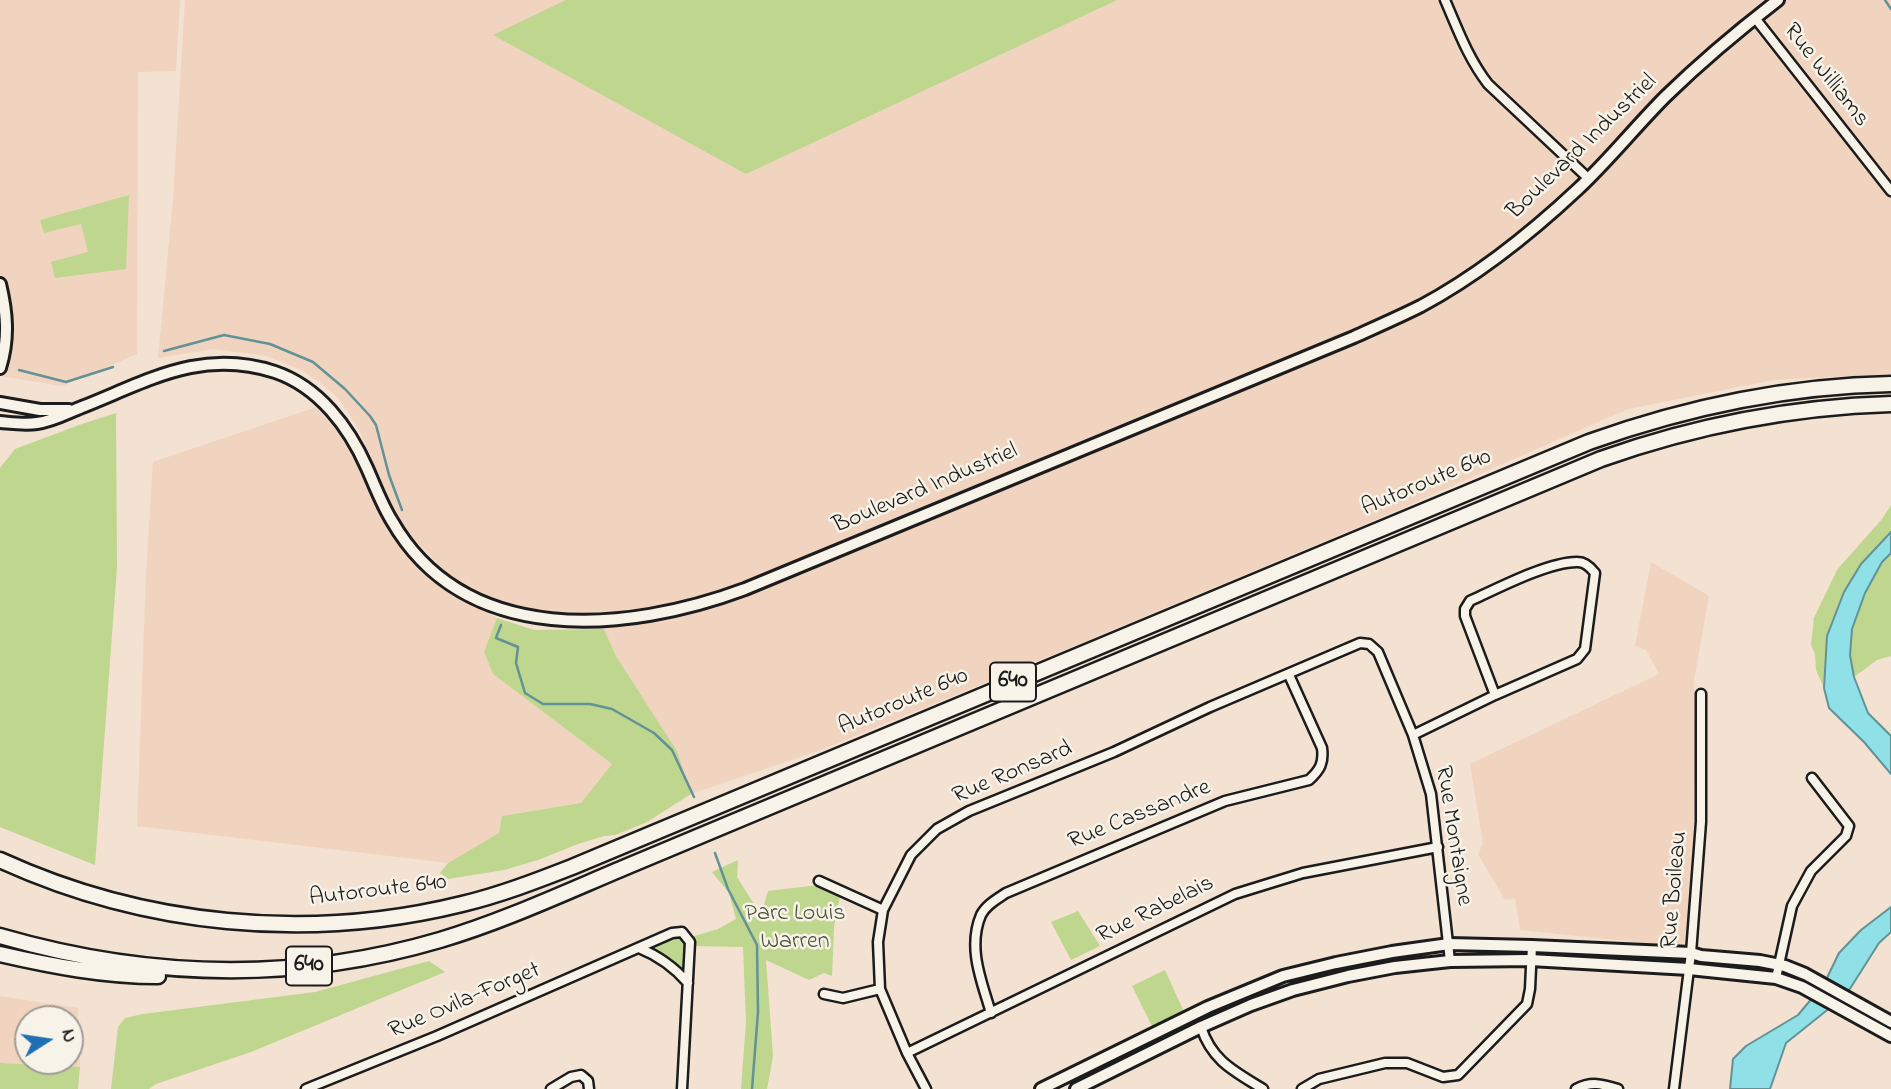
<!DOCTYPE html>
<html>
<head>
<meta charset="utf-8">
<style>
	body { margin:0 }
	#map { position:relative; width:1891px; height:1089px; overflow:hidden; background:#f3e1d1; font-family:"Indie Flower",sans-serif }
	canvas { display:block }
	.north { position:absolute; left:14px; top:1005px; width:70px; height:70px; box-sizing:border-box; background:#f7f3e8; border:2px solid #9f9d96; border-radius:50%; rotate:78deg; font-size:19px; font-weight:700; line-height:28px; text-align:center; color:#1c1c1c }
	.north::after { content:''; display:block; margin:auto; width:24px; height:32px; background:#1f6fb2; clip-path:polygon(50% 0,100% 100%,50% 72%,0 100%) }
</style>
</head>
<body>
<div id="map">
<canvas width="1891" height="1089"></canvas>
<div class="north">N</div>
</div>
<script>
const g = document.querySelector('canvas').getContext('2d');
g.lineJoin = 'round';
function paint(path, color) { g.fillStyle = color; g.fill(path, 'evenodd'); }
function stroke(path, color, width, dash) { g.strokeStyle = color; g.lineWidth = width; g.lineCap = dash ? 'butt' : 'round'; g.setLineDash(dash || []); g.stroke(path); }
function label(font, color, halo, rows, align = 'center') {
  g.font = font + ' "Indie Flower",sans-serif'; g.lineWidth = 5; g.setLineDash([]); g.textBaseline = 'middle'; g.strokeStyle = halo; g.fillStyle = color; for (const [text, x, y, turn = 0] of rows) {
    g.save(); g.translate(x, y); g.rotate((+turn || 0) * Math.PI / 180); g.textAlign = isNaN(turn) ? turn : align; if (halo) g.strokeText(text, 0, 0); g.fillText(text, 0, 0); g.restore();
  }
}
paint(new Path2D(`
	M0,0H180L176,71L138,72L137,354L62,386L0,376Z
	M185,0H1891V374L1773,380L1628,409L1361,526L1096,637L821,750L691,794L677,751L616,656L597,613H556L517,606L498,601L469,588L445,571L407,532L397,515L358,428L339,399L322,384L301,370L267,356L213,349L158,358L173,199Z
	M316,407L346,441L390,527L405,552L431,575L458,596L497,618L484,652L493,674L612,764L581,803L502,816L499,833L448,863L137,826L146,573L153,462Z
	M1651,562L1709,596L1694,680L1695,762L1692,891L1684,947L1520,930L1515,899L1505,900L1478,854L1483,844L1470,764L1659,674L1646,650L1635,646Z
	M0,996L78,1008L80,1067L0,1063ZM28,1019H70V1061H28Z`), '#f0d4c0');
paint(new Path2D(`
	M566,0H1117L746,174L493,35Z
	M129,195L126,269L55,278L51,262L88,252L81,224L44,233L40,220Z
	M116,413L117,567L95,865L0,827V468L15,449L79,425Z
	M1891,505V532L1861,564L1844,592L1827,636L1824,688L1816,670L1815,654L1811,645L1814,618L1837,570L1882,519Z
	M1891,553V656L1877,660L1854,677C1853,669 1850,662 1850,655C1848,624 1870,575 1891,553Z
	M497,618L534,630L604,629L616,656L677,751L691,794L647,822L615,835L604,836L578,844L538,860L504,870L448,879L440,873L448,863L499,833L502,816L581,803L612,764L493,674L484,652Z
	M738,860L737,877L757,909L764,905L768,891L819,885L840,896L834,927L832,976L824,973L809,980L766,960L773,1056L767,1089H741L746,1022L743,947L695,946L691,941V937L718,929L736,919L729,893L712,872Z
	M1078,911L1100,946L1071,960L1051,922Z
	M682,932L690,942L687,967L676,969L654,954L653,944Z
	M429,961L445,972L251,1052L156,1084L149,1089H111L118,1027L125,1018L143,1014L315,992Z
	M1165,970L1184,1012L1152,1026L1132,986Z
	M0,1063L80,1067L78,1089H0Z`), '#bed68d');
const water = new Path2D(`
	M1891,532V553L1882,562L1865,593L1852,629L1850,655L1854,677L1868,713L1891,736V774L1864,742L1829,708L1824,688L1827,636L1844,592L1861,564Z
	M1891,907V932L1879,943L1846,995L1786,1043L1770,1089H1730L1733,1059L1746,1046L1798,1015L1824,984L1839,953L1861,930Z`);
paint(water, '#90e1e7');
stroke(water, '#629296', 2);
stroke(new Path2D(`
	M1885,0L1891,9
	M164,351L224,335L270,344L313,362L345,389L370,416L376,425L389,475L402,510
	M19,370L66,382L113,367
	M501,625L496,638L518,647L516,663L525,693L543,704H590L612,709L654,733L672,750L694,797
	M715,853L728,889L757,945L758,1012L752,1089`), '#629296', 2.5);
const street = new Path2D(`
	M1445,0C1458,30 1468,58 1488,84L1589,179
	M1755,18L1891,191
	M1413,735L1495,695L1577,659L1585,649L1595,573C1591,568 1585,562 1578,562C1550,561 1496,589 1470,601L1465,609V616L1495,695
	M819,881L883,910
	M639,948C659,956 674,967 688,983
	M1776,978L1792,906L1811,871L1846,836L1849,826L1812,778
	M824,994L843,998L880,989
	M991,1013C982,982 967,948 981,915C986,905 997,899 1006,893L1225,801L1309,780C1320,770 1324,763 1322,748L1289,675
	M1201,1027C1212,1061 1234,1071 1263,1089
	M907,1053L1235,894L1303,873L1438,847
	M306,1089L437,1036L672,933L682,932L690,942L682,1089
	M551,1089L571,1077L581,1075L588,1081L589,1089
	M926,1089L907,1053L880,989L878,942L883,910L911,855L937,829L969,811L1114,752L1210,707L1360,643L1369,644L1378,652L1413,735L1431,794L1450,961
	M1302,1089L1319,1079L1385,1063H1407L1443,1077L1458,1075L1527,1004L1530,989L1532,946
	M1576,1089C1591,1081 1602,1084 1618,1089
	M1674,1089L1691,953L1701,822V694`);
const secondary = new Path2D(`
	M0,284C7,313 9,339 0,368
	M0,403L40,410H69
	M0,422C12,423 25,425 37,423C53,421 67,413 82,407C148,381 201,348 275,372C319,387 349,427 367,468C375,486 382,505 392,521C465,648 627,633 745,589L1354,337C1376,327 1399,317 1421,306C1479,275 1531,233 1578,189C1609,160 1636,126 1666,96C1701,62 1739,30 1778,0
	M1041,1089L1208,1007L1283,976L1336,963L1392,952L1449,944L1532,946L1691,953L1701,956L1760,961L1785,966L1805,974L1891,1022
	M1076,1089L1201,1027L1251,1005L1293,990L1348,976L1395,967L1450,961L1530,960L1689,969L1776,978L1802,987L1891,1036`);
const highway = new Path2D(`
	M0,860C144,926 308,942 462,904C500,895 536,881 572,867L1589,442C1687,407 1787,386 1891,384
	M0,936C145,978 294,983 440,940C504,921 566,892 628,866L1601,459C1694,426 1792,407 1891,404
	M0,954C52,966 105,976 158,976`);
stroke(street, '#1c1c1c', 13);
stroke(secondary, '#1c1c1c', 16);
stroke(highway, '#1c1c1c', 19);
stroke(street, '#f7f3e8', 8);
stroke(secondary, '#f7f3e8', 10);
stroke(highway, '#f7f3e8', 14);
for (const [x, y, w] of [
	[1013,682,46],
	[309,966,46]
]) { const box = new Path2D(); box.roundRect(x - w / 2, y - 19.5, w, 39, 5); g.fillStyle = '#f7f3e8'; g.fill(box); stroke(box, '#1c1c1c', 2); }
label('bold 23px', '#1c1c1c', null, [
	["640",1013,682],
	["640",309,966]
]);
label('24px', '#1c1c1c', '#f7f3e8', [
	["Rue Williams",1825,76,52],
	["Boulevard Industriel",1583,148,-44],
	["Autoroute 640",1427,484,-23],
	["Boulevard Industriel",926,490,-23],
	["Autoroute 640",904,703,-23],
	["Rue Ronsard",1013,774,-23],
	["Rue Cassandre",1140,816,-22],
	["Rue Montaigne",1452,836,81],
	["Rue Boileau",1676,890,-85],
	["Autoroute 640",378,892,-7],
	["Rue Rabelais",1156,911,-26],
	["Rue Ovila-Forget",465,1002,-23]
]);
label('24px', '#4d543e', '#f7f3e8', [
	["Parc Louis",795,915],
	["Warren",795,943]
]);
</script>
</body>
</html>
